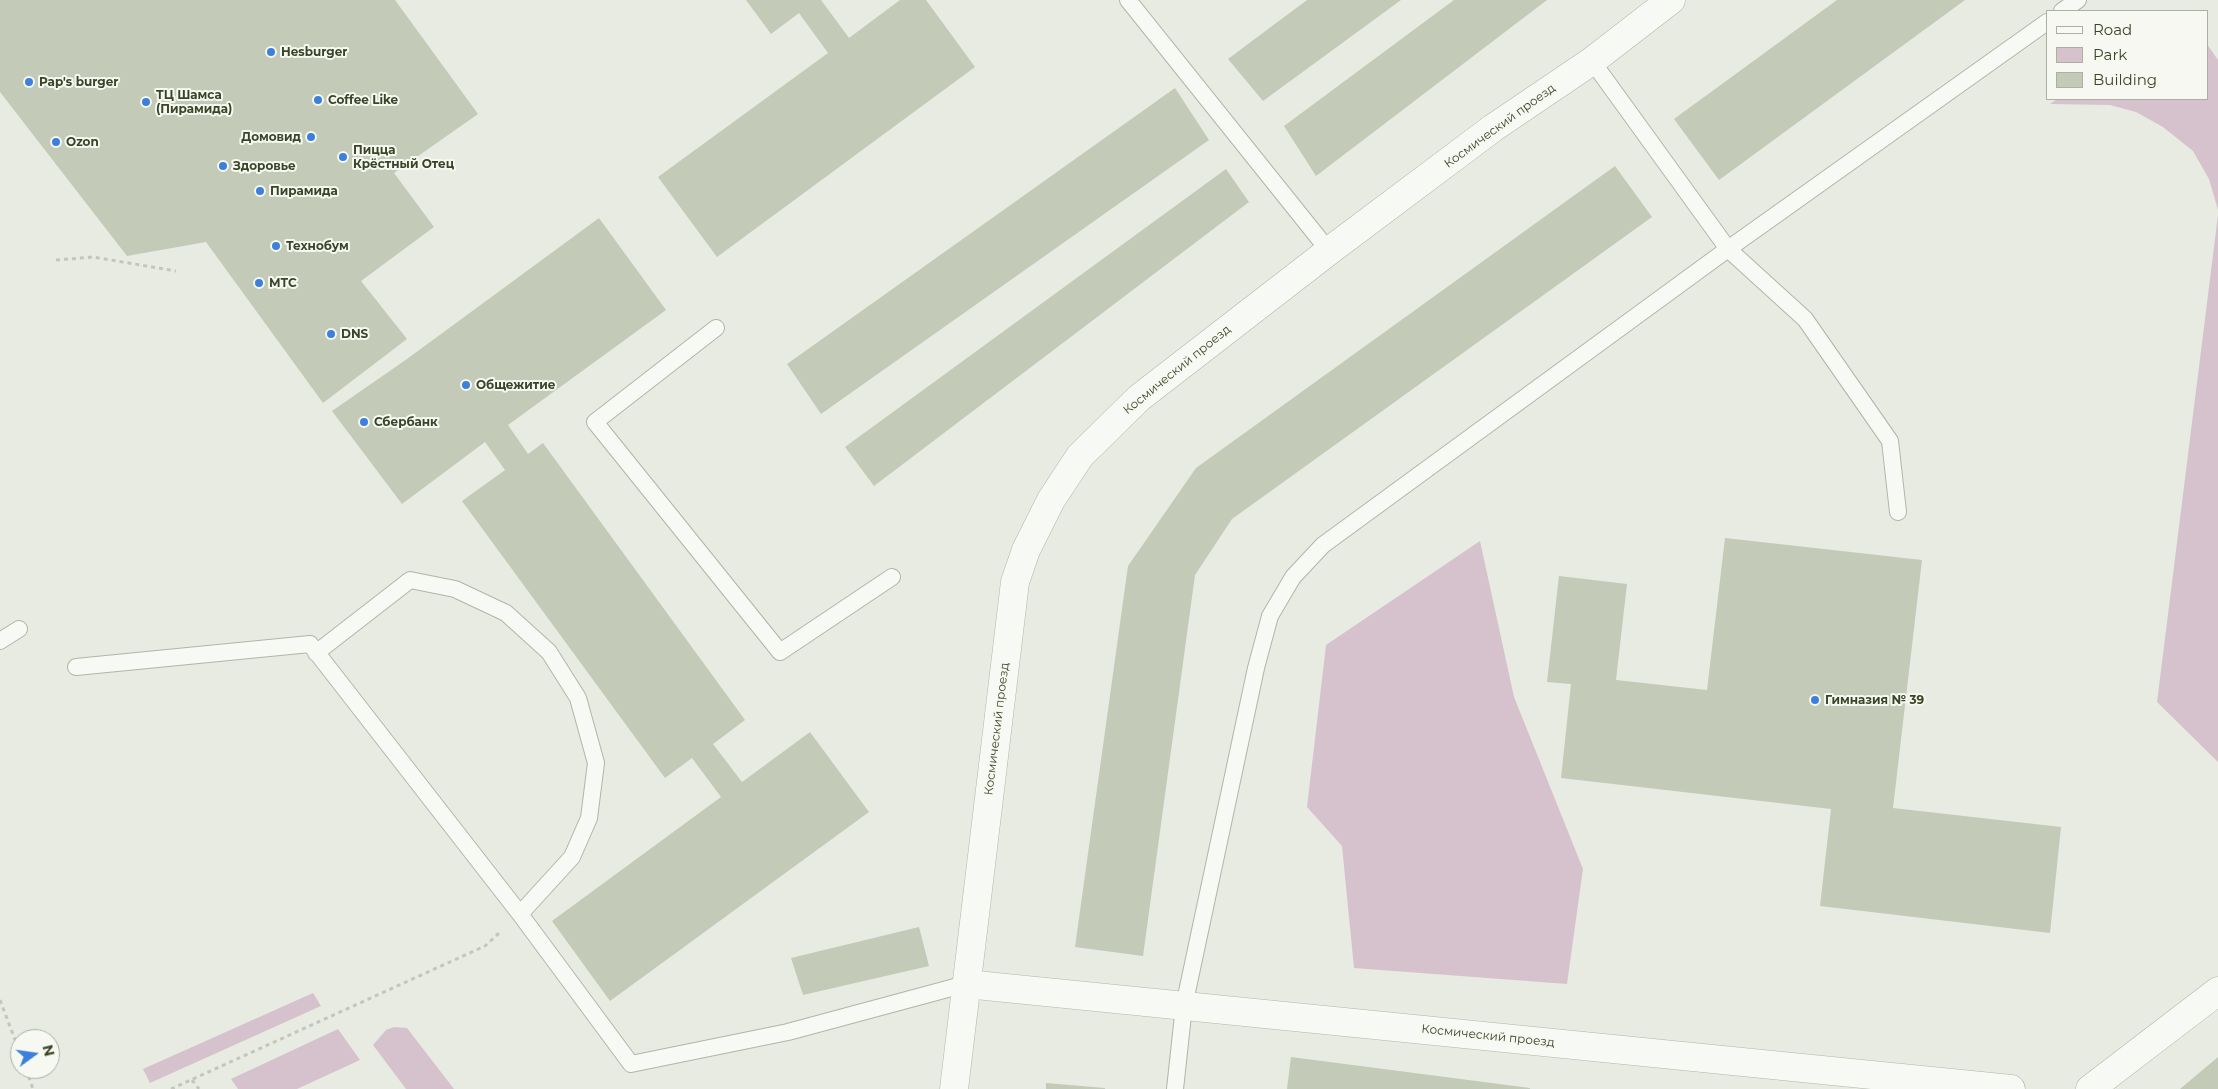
<!DOCTYPE html>
<html>
<head>
<meta charset="utf-8">
<style>
	body { margin:0 }
	#map { position:relative; width:2218px; height:1089px; overflow:hidden; background:#e8ebe1; font-family:Montserrat,sans-serif }
	canvas { display:block }
	.legend { position:absolute; left:2046px; top:10px; width:162px; height:90px; box-sizing:border-box; background:#f6f8f1; border:1px solid #abb0a1; margin:0; padding:6px 9px; list-style:none; font-size:15px; color:#3a4528 }
	.legend li { display:flex; align-items:center; gap:10px; height:25px }
	.legend b { width:25px; border:1px solid #abb0a1 }
	.north { position:absolute; left:10px; top:1029px; width:50px; height:50px; box-sizing:border-box; background:#f6f8f1; border:1px solid #abb0a1; border-radius:50%; rotate:76deg; font-size:14px; font-weight:700; line-height:20px; text-align:center; color:#3a4528 }
	.north::after { content:''; display:block; margin:auto; width:18px; height:22px; background:#3c80db; clip-path:polygon(50% 0,100% 100%,50% 72%,0 100%) }
</style>
</head>
<body>
<div id="map">
<canvas width="2218" height="1089"></canvas>
<ul class="legend">
<li><b style="height:6px;background:#f7f9f5"></b>Road</li>
<li><b style="height:14px;background:#d6c2cc"></b>Park</li>
<li><b style="height:14px;background:#c3cab8"></b>Building</li>
</ul>
<div class="north">N</div>
</div>
<script>
const g = document.querySelector('canvas').getContext('2d');
g.lineJoin = 'round';
function paint(path, color) { g.fillStyle = color; g.fill(path, 'evenodd'); }
function stroke(path, color, width, dash) { g.strokeStyle = color; g.lineWidth = width; g.lineCap = dash ? 'butt' : 'round'; g.setLineDash(dash || []); g.stroke(path); }
function label(font, color, halo, rows, align = 'center') {
  g.font = font + ' Montserrat,sans-serif'; g.lineWidth = 4; g.setLineDash([]); g.textBaseline = 'middle'; g.strokeStyle = halo; g.fillStyle = color; for (const [text, x, y, turn = 0] of rows) {
    g.save(); g.translate(x, y); g.rotate((+turn || 0) * Math.PI / 180); g.textAlign = isNaN(turn) ? turn : align; if (halo) g.strokeText(text, 0, 0); g.fillText(text, 0, 0); g.restore();
  }
}
paint(new Path2D(`
	M2207,44L2218,60V210L2209,179L2193,151L2163,127L2136,112L2110,105L2050,104L2057,99H2207Z
	M2218,215V762L2157,702Z
	M1480,541L1514,697L1583,869L1567,984L1354,968L1342,846L1307,807L1326,645Z
	M313,993L321,1006L150,1083L143,1069Z
	M394,1027L407,1028L454,1089H406L373,1045L386,1030Z
	M338,1029L360,1060L297,1089H238L231,1079Z`), '#d6c2cc');
paint(new Path2D(`
	M0,0H395L478,114L394,173L434,227L361,281L407,339L323,403L206,242L127,256L0,92Z
	M746,0H821L849,38L900,0H926L975,67L717,257L658,177L828,53L799,13L771,34Z
	M1307,0H1401L1263,101L1228,59Z
	M1454,0H1547L1316,176L1284,126Z
	M1837,0H1965L1719,180L1674,119Z
	M1175,88L1209,140L821,414L787,364Z
	M1615,166L1652,217L1232,519L1195,575L1143,956L1075,947L1128,566L1196,468Z
	M1226,169L1249,202L874,486L845,447Z
	M599,218L666,310L508,425L528,454L543,443L745,720L713,744L742,782L810,732L869,812L610,1001L552,921L721,797L692,758L665,778L462,501L505,470L485,442L402,504L332,411L407,359Z
	M1725,538L1922,560L1893,808L2061,827L2050,933L1820,906L1831,809L1561,778L1571,684L1547,682L1559,576L1627,584L1616,680L1707,690Z
	M919,927L929,966L803,995L791,958Z
	M1291,1057L1530,1088V1089H1287Z
	M2218,1057V1089H2180Z
	M1046,1083L1105,1088V1089H1046Z`), '#c3cab8');
const lane = new Path2D(`
	M1128,0L1329,251
	M2062,11L2078,0
	M1592,61L1728,249L1805,319L1890,441L1898,512
	M716,328L595,422L780,652L892,577
	M0,641L19,629
	M316,653L410,580L455,589L506,613L549,652L578,698L596,763L589,818L572,857L520,914
	M76,667L310,644L520,914L631,1064L788,1032L966,984
	M1175,1089L1184,1006L1256,668L1270,616L1293,577L1323,545L1728,249L2047,22`);
const street = new Path2D(`
	M966,984L2011,1089
	M954,1089L1015,582L1026,550L1051,500L1080,456L1139,398L1329,251L1493,128L1592,61L1671,0
	M2090,1089L2218,991`);
stroke(lane, '#b0b6a6', 18);
stroke(street, '#b0b6a6', 29);
stroke(new Path2D(`
	M56,260L93,257L176,271
	M0,1000L20,1053
	M26,1069L33,1089
	M192,1080L199,1089
	M171,1089L485,946L499,933`), '#c2c7bc', 3, [4, 4]);
stroke(lane, '#f7f9f5', 16);
stroke(street, '#f7f9f5', 28);
for (const [x, y, r, color] of [
	[271,52,5,"#3c80db"],
	[29,82,5,"#3c80db"],
	[318,100,5,"#3c80db"],
	[146,102,5,"#3c80db"],
	[311,137,5,"#3c80db"],
	[56,142,5,"#3c80db"],
	[343,157,5,"#3c80db"],
	[223,166,5,"#3c80db"],
	[260,191,5,"#3c80db"],
	[276,246,5,"#3c80db"],
	[259,283,5,"#3c80db"],
	[331,334,5,"#3c80db"],
	[466,385,5,"#3c80db"],
	[364,422,5,"#3c80db"],
	[1815,700,5,"#3c80db"]
]) { const dot = new Path2D(); dot.arc(x, y, r, 0, 2 * Math.PI); g.fillStyle = color; g.fill(dot); stroke(dot, '#f6f8f1', 2); }
label('bold 12px', '#3a4528', '#f6f8f1', [
	["Hesburger",281,52],
	["Pap's burger",39,82],
	["ТЦ Шамса",156,95],
	["(Пирамида)",156,109],
	["Coffee Like",328,100],
	["Домовид",301,137,"right"],
	["Ozon",66,142],
	["Пицца",353,150],
	["Крёстный Отец",353,164],
	["Здоровье",233,166],
	["Пирамида",270,191],
	["Технобум",286,246],
	["МТС",269,283],
	["DNS",341,334],
	["Общежитие",476,385],
	["Сбербанк",374,422],
	["Гимназия № 39",1825,700]
], 'left');
label('12px', '#3a4528', '#f6f8f1', [
	["Космический проезд",1500,126,-36],
	["Космический проезд",1177,370,-39],
	["Космический проезд",997,729,-83],
	["Космический проезд",1488,1036,6]
]);
</script>
</body>
</html>
